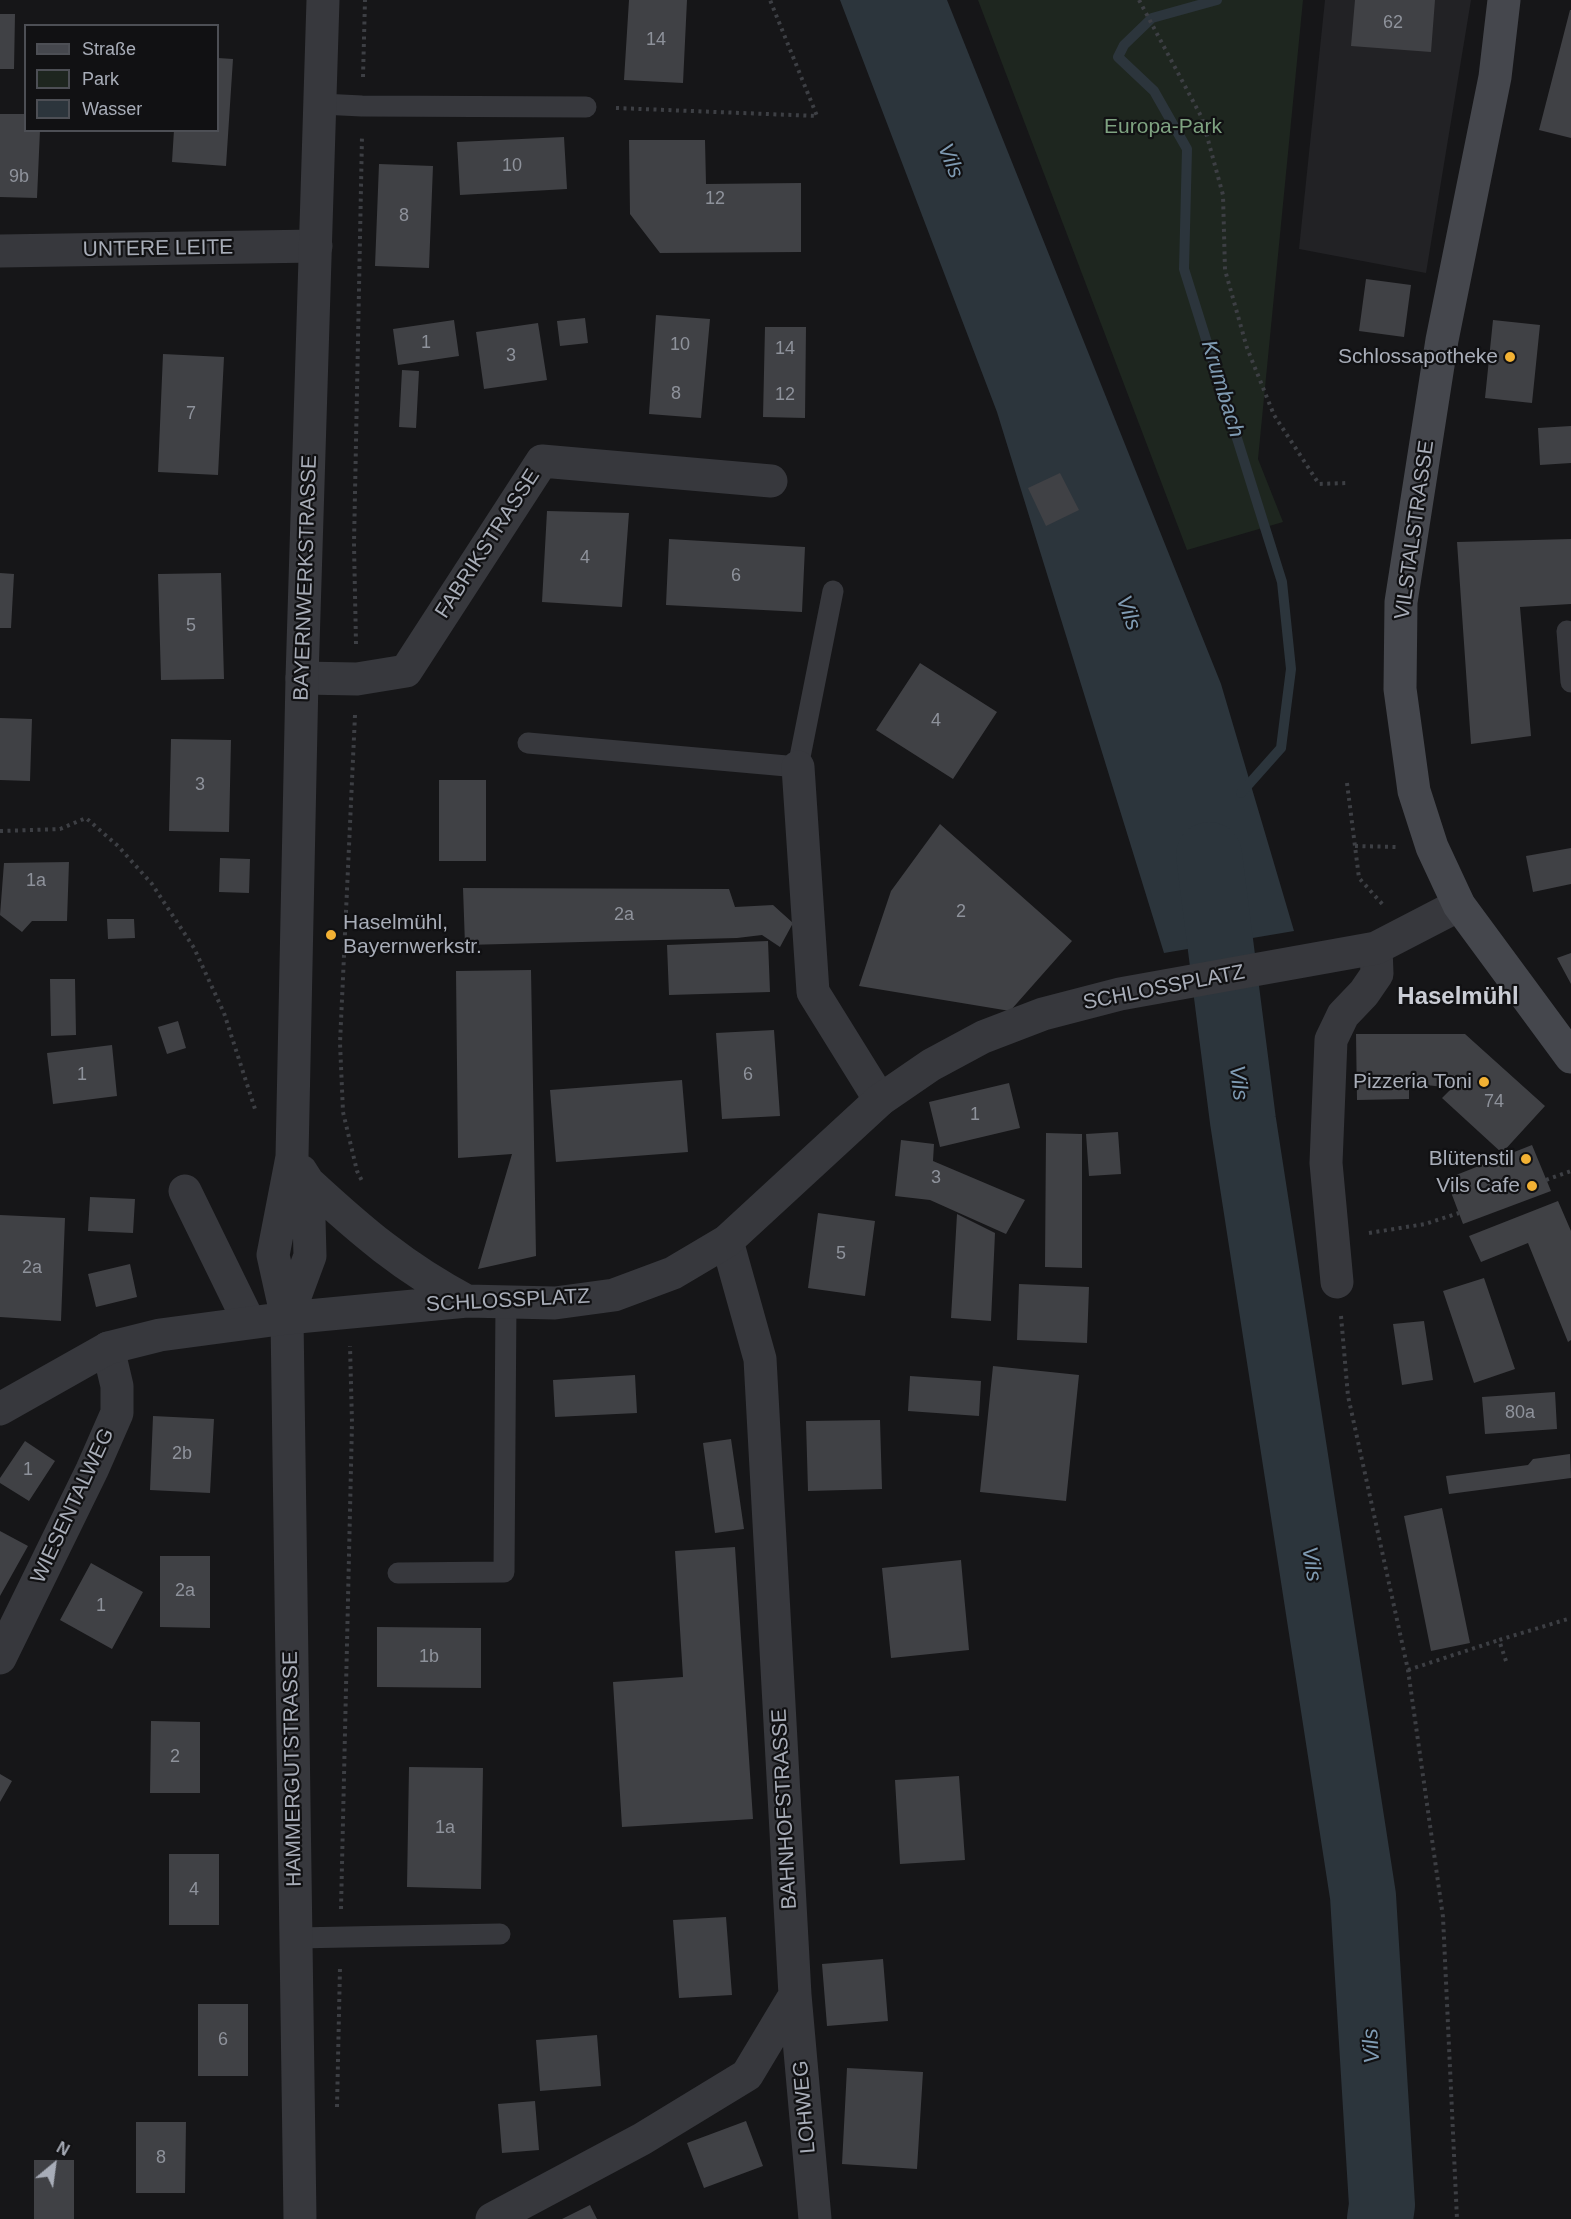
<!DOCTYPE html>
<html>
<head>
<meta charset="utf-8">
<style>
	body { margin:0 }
	#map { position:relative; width:1571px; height:2219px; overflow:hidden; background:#161618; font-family:Helvetica,sans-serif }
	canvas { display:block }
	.legend { position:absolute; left:24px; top:24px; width:195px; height:108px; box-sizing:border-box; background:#111113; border:2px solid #4d4f55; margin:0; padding:8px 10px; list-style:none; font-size:18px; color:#a8adb8 }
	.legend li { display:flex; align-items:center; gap:12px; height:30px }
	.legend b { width:30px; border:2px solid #4d4f55 }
	.north { position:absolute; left:24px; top:2135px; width:60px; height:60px; -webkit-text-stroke:4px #111113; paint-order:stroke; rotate:29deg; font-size:16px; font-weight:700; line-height:24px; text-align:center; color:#a8adb8 }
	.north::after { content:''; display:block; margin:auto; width:21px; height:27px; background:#a8adb8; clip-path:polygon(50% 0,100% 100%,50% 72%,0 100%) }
</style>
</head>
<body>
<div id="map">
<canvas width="1571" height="2219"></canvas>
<ul class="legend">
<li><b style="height:8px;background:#45474d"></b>Straße</li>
<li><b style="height:16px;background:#1e261f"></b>Park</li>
<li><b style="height:16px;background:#2c353c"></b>Wasser</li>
</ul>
<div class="north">N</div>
</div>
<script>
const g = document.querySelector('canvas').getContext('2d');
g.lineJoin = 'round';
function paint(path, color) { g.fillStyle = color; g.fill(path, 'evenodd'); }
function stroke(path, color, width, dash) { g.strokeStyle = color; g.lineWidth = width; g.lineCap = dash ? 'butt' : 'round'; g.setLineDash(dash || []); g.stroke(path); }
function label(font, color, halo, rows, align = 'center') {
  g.font = font + ' Helvetica,sans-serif'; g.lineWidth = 4.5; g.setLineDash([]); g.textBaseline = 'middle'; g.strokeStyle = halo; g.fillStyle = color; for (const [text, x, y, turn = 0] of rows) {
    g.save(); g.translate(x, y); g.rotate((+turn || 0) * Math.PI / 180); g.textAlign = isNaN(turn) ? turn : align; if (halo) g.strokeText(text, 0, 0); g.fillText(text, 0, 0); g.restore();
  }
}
paint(new Path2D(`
	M1325,0H1471L1426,273L1299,249Z`), '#222225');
paint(new Path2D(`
	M978,0H1303L1258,459L1283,522L1187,550Z`), '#1e261f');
paint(new Path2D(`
	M840,0H947L1221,684L1294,931L1164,953L997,412Z`), '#2c353c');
stroke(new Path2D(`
	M1217,0L1152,18L1124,45L1118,57L1154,91L1187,149L1184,269L1282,582L1291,669L1281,748L1241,793`), '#2c353c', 10);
stroke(new Path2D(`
	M1209,855L1243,1121L1363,1896L1382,2205L1380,2219`), '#2c353c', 66);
paint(new Path2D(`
	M629,0H687L683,83L624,80Z
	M1355,0H1435L1431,52L1351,46Z
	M1570,10H1571V138L1539,130Z
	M0,14H15L14,69H0Z
	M218,58L233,59L226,166L172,162L174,130H218Z
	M0,114H26V130H40L37,198L0,197Z
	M564,137L567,189L460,195L457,142Z
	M629,140H705L706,184L801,183V252L660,253L630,214Z
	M379,164L433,166L429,268L375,266Z
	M1366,279L1411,285L1404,337L1359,331Z
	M656,315L710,319L701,418L649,414Z
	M585,318L588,343L560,346L557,321Z
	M454,320L459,356L398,365L393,329Z
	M1493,320L1540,325L1532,403L1485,398Z
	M538,323L547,380L484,389L476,332Z
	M765,327H806L805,418L763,417Z
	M163,354L224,357L218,475L158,472Z
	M402,370L419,371L416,428L399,427Z
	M1571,426V463L1540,465L1538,428Z
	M1060,473L1079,510L1046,526L1028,488Z
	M547,511L629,513L622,607L542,602Z
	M669,539L805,547L802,612L666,605Z
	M1571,539V604L1520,607L1531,736L1471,744L1457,542Z
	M0,573L14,574L11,628H0Z
	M221,573L224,679L161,680L158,574Z
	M920,663L997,712L953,779L876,730Z
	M0,718L32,719L30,781L0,780Z
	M171,739L231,740L229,832L169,831Z
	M439,780H486V861H439Z
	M940,824L1072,941L1010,1011L859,986L891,891Z
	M1571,848V884L1533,892L1526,856Z
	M220,858L250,859L249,893L219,892Z
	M69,862L67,921H32L22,932L0,915L4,863Z
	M463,888L729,889L735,907L773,905L793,923L780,947L762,935L737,938L465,945Z
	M107,919H134L135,938L108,939Z
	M768,941L770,992L669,995L667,945Z
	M1571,953V984L1557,958Z
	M531,970L536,1256L478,1269L512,1154L458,1158L456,971Z
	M50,979H75L76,1035L51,1036Z
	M178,1021L186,1048L167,1054L158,1027Z
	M774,1030L780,1116L722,1119L716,1033Z
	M1356,1034H1465L1545,1106L1502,1153L1442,1098L1452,1088L1409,1083V1099L1357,1100Z
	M112,1045L117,1096L53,1104L47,1053Z
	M682,1080L688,1152L556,1162L550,1090Z
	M1009,1083L1020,1128L940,1147L929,1102Z
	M1118,1132L1121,1174L1089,1176L1086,1134Z
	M1046,1133L1082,1134V1268L1045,1267Z
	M901,1140L934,1144L933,1161L1025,1200L1006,1234L930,1200L895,1196Z
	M1532,1145L1551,1191L1463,1224L1446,1179Z
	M90,1197L135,1199L133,1233L88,1231Z
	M1558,1201L1571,1231V1340L1568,1342L1528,1243L1481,1262L1469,1236Z
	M818,1213L875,1221L865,1296L808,1288Z
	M957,1214L995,1233L991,1321L951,1318Z
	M0,1215L65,1218L61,1321L0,1317Z
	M130,1264L137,1297L96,1307L88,1274Z
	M1484,1278L1515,1369L1474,1383L1443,1291Z
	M1019,1284L1089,1287L1087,1343L1017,1340Z
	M1424,1321L1433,1380L1402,1385L1393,1324Z
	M993,1366L1079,1375L1066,1501L980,1492Z
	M635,1375L637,1413L555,1417L553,1380Z
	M910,1376L981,1381L979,1416L908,1411Z
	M1555,1392L1557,1429L1485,1434L1482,1397Z
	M153,1416L214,1419L210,1493L150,1490Z
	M880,1420L882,1489L808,1491L806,1421Z
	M731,1439L744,1529L715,1533L703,1443Z
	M25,1441L55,1461L29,1501L0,1483V1478Z
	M1570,1454L1571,1478L1449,1494L1446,1476L1528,1465L1533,1459Z
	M1442,1508L1470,1643L1431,1651L1404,1516Z
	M0,1531L28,1546L0,1596Z
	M735,1547L753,1819L622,1827L613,1682L683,1677L675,1551Z
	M160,1556H210V1628L160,1627Z
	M961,1560L969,1650L891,1658L882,1568Z
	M91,1563L143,1592L112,1649L60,1620Z
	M377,1627L481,1628V1688L377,1687Z
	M151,1721L200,1722V1793H150Z
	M409,1767L483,1768L481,1889L407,1887Z
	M0,1774L12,1781L0,1802Z
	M959,1776L965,1860L900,1864L895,1780Z
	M169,1854H219V1925H169Z
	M726,1917L732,1995L679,1998L673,1920Z
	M883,1959L888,2021L827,2026L822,1964Z
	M198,2004H248V2076H198Z
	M597,2035L601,2086L540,2091L536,2040Z
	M847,2068L923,2072L917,2169L842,2164Z
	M535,2101L539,2150L502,2153L498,2104Z
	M746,2121L763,2166L704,2188L687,2143Z
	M136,2122H186L185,2193H136Z
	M34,2160H74V2219H34Z
	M590,2205L597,2219H562Z`), '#404145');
stroke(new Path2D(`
	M1139,0L1202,118L1223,195L1225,270L1247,348L1274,415L1319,484L1348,483
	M363,77L365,0
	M616,108L817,116L770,0
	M356,644L354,544L362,136
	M355,715L340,1043L343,1112L357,1171L362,1181
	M1347,783L1359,878L1384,906
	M0,831L60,829L86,818L118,846L152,884L194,948L224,1013L255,1109
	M1355,846L1396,847
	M1546,1180L1571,1171
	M1369,1233L1425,1224L1459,1213
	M1341,1316L1348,1396L1408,1670L1443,1917L1457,2219
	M1506,1661L1499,1640L1571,1618
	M1408,1670L1499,1640
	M341,1909L352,1423L350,1346
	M337,2107L340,1967`), '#3d3f44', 4, [3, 4.5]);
stroke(new Path2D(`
	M321,104L362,106L586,107
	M1567,631L1571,682
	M528,743L798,767L833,591
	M398,1573L504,1572L506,1301
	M296,1938L500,1934`), '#37383d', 21);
stroke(new Path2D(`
	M0,251L316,246
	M302,678L357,679L406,671L542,461L771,481
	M798,767L813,992L880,1100
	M185,1191L249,1322
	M1337,1282L1326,1163L1331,1040L1343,1015L1364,993L1377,974L1376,948
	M287,1318L300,2219
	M0,1658L92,1470L117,1413V1386L108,1348
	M795,1995L815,2219
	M492,2219L642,2139L747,2075L795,1995L760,1359L727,1241`), '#37383d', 33);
stroke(new Path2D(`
	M308,1182C360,1230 404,1268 467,1301
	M287,1318L273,1255L292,1157L302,678L323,0
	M287,1318L310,1256L308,1182L301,1171
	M0,1409L108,1348L160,1335L287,1318L467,1301L555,1303L614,1295L673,1273L727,1241L880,1100L931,1065L983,1037L1043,1014L1120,994L1376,948L1459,905`), '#37383d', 33);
stroke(new Path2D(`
	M1504,0L1495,77L1442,340L1401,602L1400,689L1414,791L1432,847L1459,905L1571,1057`), '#45474d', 33);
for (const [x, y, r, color] of [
	[1510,357,6,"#f2b134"],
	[331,935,6,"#f2b134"],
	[1484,1082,6,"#f2b134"],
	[1526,1159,6,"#f2b134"],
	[1532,1186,6,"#f2b134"]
]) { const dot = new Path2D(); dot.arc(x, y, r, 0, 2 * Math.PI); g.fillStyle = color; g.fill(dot); stroke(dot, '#111113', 2); }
label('18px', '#8e929b', null, [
	["62",1393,23],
	["14",656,40],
	["10",512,166],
	["9b",19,177],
	["12",715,199],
	["8",404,216],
	["1",426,343],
	["10",680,345],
	["14",785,349],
	["3",511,356],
	["8",676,394],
	["12",785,395],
	["7",191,414],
	["4",585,558],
	["6",736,576],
	["5",191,626],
	["4",936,721],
	["3",200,785],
	["1a",36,881],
	["2",961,912],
	["2a",624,915],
	["1",82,1075],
	["6",748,1075],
	["74",1494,1102],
	["1",975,1115],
	["3",936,1178],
	["5",841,1254],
	["2a",32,1268],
	["80a",1520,1413],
	["2b",182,1454],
	["1",28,1470],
	["2a",185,1591],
	["1",101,1606],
	["1b",429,1657],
	["2",175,1757],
	["1a",445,1828],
	["4",194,1890],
	["6",223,2040],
	["8",161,2158]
]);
label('21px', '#7fa381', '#111113', [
	["Europa-Park",1163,127]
]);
label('21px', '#a8adb8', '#111113', [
	["UNTERE LEITE",158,249,-1],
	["VILSTALSTRASSE",1415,530,-82],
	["FABRIKSTRASSE",488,544,-57],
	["BAYERNWERKSTRASSE",306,578,-88],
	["SCHLOSSPLATZ",1164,988,-11],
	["SCHLOSSPLATZ",508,1301,-3],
	["WIESENTALWEG",73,1506,-65],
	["HAMMERGUTSTRASSE",293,1769,-91],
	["BAHNHOFSTRASSE",785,1809,-93],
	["LOHWEG",805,2107,-95]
]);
label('21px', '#a8adb8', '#111113', [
	["Schlossapotheke",1498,357],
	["Haselmühl,",343,923,"left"],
	["Bayernwerkstr.",343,947,"left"],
	["Pizzeria Toni",1472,1082],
	["Blütenstil",1514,1159],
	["Vils Cafe",1520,1186]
], 'right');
label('italic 22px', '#7f9bb3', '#111113', [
	["Vils",950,161,68],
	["Krumbach",1222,389,73],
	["Vils",1128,613,70],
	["Vils",1238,1083,83],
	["Vils",1311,1564,81],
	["Vils",1372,2046,-94]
]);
label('bold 24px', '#c9ccd4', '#111113', [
	["Haselmühl",1458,997]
]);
</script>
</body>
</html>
